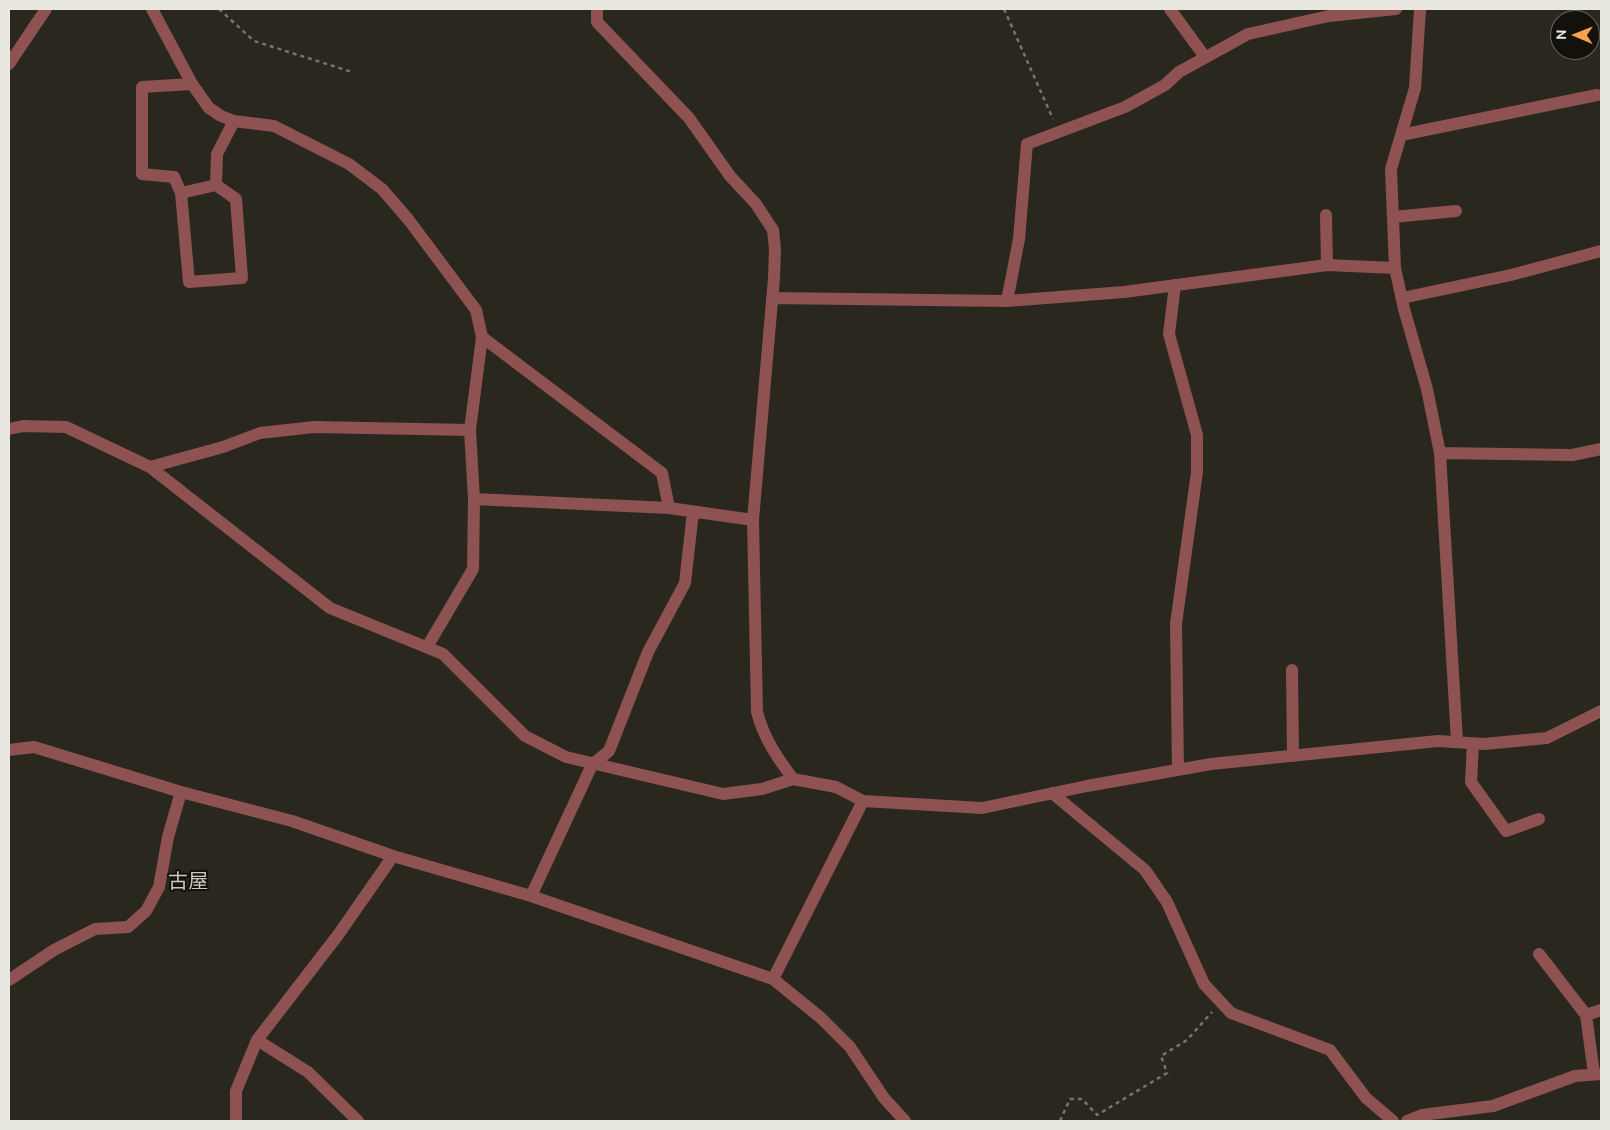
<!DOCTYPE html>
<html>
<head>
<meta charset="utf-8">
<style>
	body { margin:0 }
	#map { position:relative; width:1610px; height:1130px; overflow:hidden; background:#2a281e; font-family:Ubuntu,sans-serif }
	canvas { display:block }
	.frame { position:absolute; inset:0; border:10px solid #e8e7e0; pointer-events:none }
	.north { position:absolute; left:1550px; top:10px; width:50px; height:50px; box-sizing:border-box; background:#12110c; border:1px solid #686761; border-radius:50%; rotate:271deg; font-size:14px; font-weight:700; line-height:20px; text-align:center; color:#e8e7e0 }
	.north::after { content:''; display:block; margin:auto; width:18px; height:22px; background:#fa9f4f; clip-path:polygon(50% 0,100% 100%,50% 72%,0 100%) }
</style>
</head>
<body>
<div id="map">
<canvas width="1610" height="1130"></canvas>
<div class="frame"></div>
<div class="north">N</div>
</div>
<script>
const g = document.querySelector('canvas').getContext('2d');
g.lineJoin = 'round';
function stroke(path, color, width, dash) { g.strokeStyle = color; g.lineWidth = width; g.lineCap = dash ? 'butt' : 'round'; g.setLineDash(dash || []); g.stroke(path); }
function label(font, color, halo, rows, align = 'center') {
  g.font = font + ' Ubuntu,"Noto Sans JP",sans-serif'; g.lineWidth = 4; g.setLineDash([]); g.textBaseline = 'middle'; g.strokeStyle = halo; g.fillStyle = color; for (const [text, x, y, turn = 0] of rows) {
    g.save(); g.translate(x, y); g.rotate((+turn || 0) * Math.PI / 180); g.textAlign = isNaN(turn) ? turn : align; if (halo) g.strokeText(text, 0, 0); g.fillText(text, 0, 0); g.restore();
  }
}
stroke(new Path2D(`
	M219,9L254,41L352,72
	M1004,9L1053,119
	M1060,1121L1070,1099H1082L1097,1115L1167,1073L1161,1056L1187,1040L1212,1012`), '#76756c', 2.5, [4, 4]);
stroke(new Path2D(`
	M152,9L192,84L209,108L221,116L234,121L274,126L349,164L382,189L408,219L476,310L482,337L470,430L474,499L669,508L753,520
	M597,9V22L689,118L730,176L756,204L773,230L775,249L774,278L753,520L757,712C764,739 777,757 793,779L836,787L863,801L982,808L1087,786L1211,764L1438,741L1484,744L1547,738L1601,711
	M1170,9L1205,57
	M1420,9L1415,88L1391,169L1395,268L1404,309L1427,389L1440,453L1457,741
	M9,64L46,9
	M192,84L142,87V174L174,177L181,193L216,185L217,154L234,121
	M1401,135L1597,95
	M181,193L189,282L242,278L236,199L216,185
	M1326,215L1327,265
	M1393,217L1456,211
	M1175,285L1169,334L1197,435V472L1176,624L1178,770
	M772,298L1007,301L1124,292L1327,265L1395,268
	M1402,298L1511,275L1601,251
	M1007,301L1019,239L1027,144L1125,107L1165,85L1179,72L1248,34L1329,16L1396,9
	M482,337L662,473L669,508
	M9,429L23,426L66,427L150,467L330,608L443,654L525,736L566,757L723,794L762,789L793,779
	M1440,453L1572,455L1601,449
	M150,467L223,447L260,433L314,427L470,430
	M427,647L473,569L474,499
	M1292,670L1293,756
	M1473,743L1471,782L1506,831L1539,819
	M9,750L34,747L181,792L292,821L393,856L531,896L773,979L821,1018L850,1047L884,1098L905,1121
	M1052,793L1145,870L1167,902L1204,984L1231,1013L1330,1050L1366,1098L1393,1121
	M531,896L592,765L609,751L648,652L685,583L693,512
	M1539,954L1586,1015L1594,1074
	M773,979L863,801
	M9,980L54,950L95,929L128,927L146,911L159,887L168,837L181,792
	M1586,1015L1601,1010
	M257,1040L308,1072L358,1121
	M236,1121V1091L257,1040L338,935L393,856
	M1407,1121L1422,1115L1493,1106L1575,1076L1601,1074`), '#8d5251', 12);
label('20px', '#cbc9bb', '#12110c', [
	["古屋",188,881]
]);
</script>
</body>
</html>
